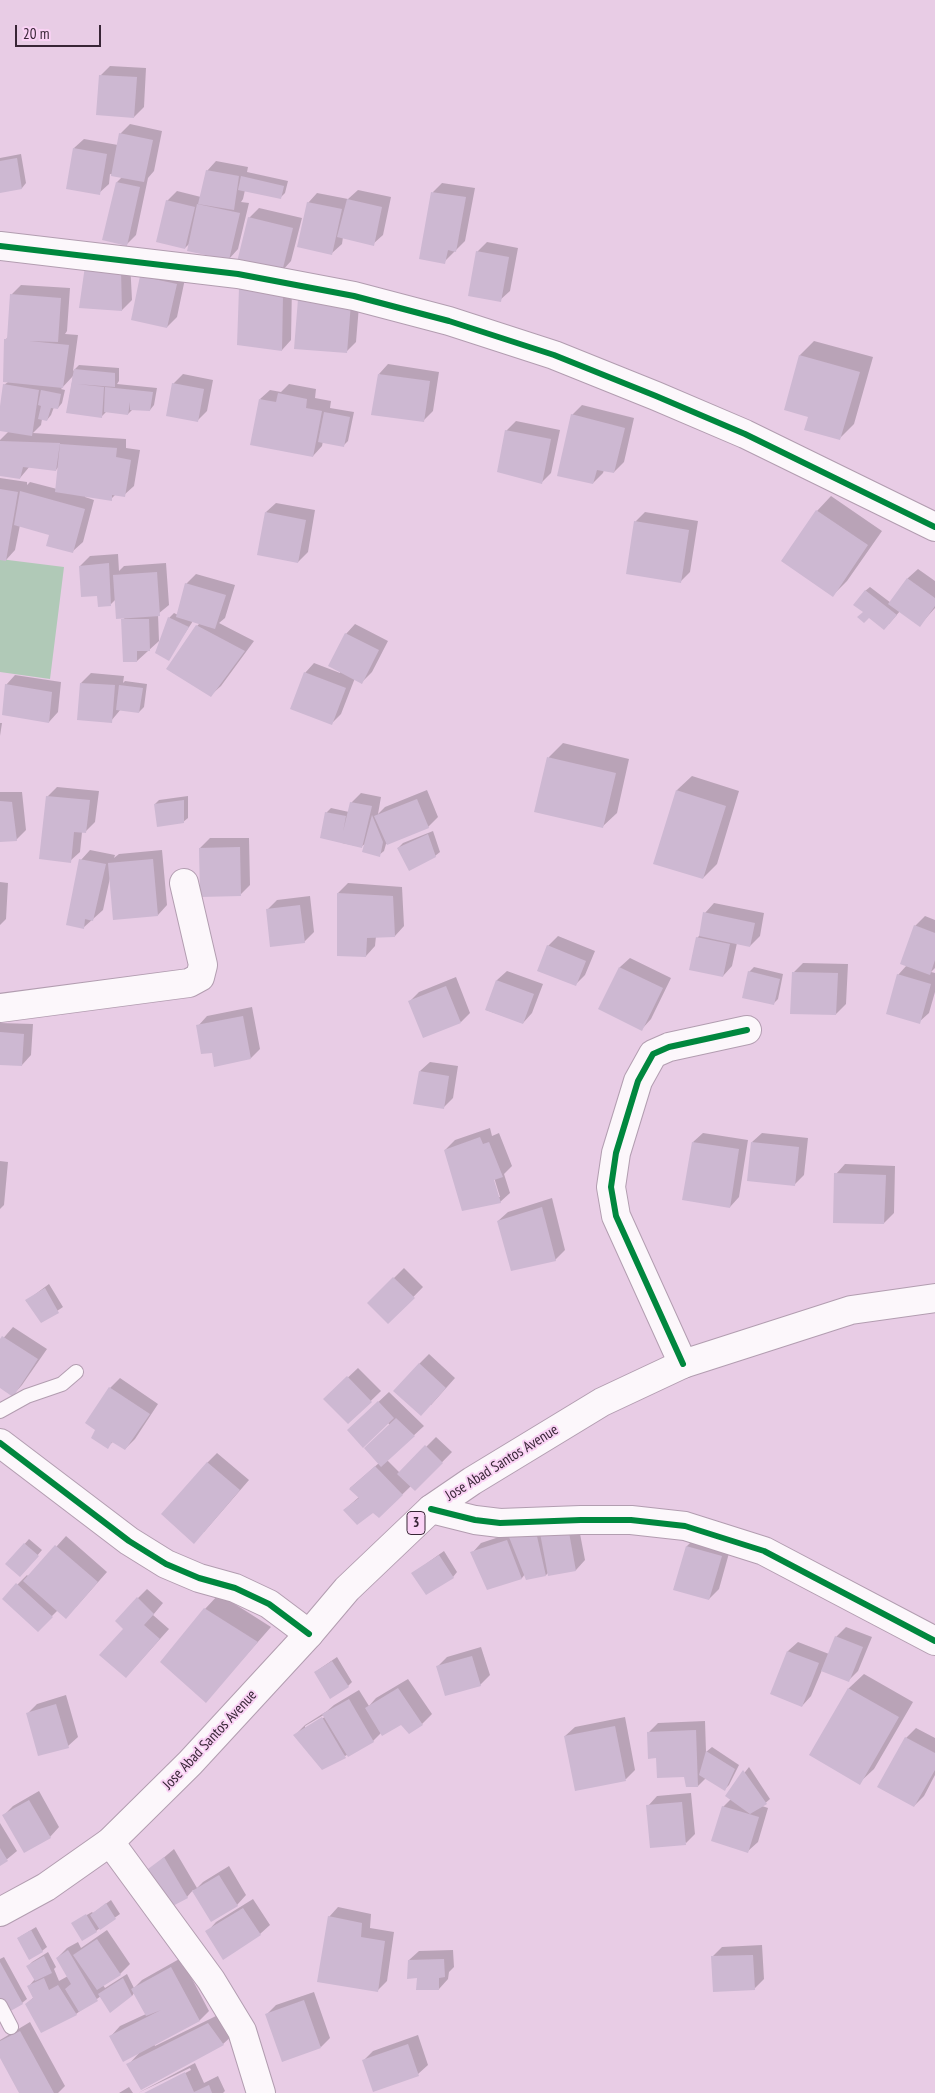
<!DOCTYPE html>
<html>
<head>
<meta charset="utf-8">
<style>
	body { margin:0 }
	#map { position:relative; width:935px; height:2093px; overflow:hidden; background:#e8cce5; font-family:"PT Sans Narrow",sans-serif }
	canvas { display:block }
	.scale { position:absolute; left:15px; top:25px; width:86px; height:22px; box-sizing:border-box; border:2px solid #382536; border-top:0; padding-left:6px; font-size:15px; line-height:18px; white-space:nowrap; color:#382536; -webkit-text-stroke:4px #fad2f5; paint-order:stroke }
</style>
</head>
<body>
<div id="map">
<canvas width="935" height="2093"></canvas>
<div class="scale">20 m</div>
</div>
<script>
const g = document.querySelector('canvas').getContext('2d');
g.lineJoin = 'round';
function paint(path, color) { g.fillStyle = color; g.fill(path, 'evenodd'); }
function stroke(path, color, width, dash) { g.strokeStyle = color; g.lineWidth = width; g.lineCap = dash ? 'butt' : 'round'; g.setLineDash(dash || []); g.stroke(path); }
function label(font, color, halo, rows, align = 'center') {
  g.font = font + ' "PT Sans Narrow",sans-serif'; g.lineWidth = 4; g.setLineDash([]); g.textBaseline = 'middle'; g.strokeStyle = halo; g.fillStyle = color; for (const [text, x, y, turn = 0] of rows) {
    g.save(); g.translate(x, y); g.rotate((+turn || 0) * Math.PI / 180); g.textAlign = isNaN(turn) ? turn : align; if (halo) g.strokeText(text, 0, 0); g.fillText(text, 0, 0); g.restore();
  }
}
paint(new Path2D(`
	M0,559L64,567L50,679L0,672Z`), '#b0c9b7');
paint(new Path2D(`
	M110,66L146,68L144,107L134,117L100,76Z
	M130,124L162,131L154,171L148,178L136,235L126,245L117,182L122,177L110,174L109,184L99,193L74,148L84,139L118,145L120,134Z
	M21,154L26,183L22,188L0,192V158Z
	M216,161L248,167L247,172L288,181L285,193L281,197L245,190L243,199L241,202L249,203L238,249L229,259L191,242L185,248L167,201L177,191L201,197L207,171Z
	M442,183L475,188L465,241L444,262L433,192Z
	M358,190L391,197L383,235L373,244L343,237L342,244L332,253L308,203L317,193L348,199Z
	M259,208L302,218L291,261L282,271L249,218Z
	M487,242L518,248L510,291L500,300L477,252Z
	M130,261L132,300L122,310L81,307Z
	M186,274L177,317L167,327L141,276Z
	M250,278L292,285L291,340L282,350Z
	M21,285L70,288L67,331L65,334L78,335L73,371L79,365L119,368V381L117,384L157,388L154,405L150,410L133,409L128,414L107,411L102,416L67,412L73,376L61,389L65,390L62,403L58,408L54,407L51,415L47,420L42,419L41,425L33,433L126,439V448L140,450L134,486L124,495L116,494L111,499L85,495V497L94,500L83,542L73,551L51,534L20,525L15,550L6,560L0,559V478L27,482V485L30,482L57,489L59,466L56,470L30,466L20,478L0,474V440L9,431L0,430V414L4,385L8,382L6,339L9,336L11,295Z
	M309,289L360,294L356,342L346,352Z
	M814,341L873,357L854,424L840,438L810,416L800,355Z
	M388,364L439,372L433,411L423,421L379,374Z
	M183,374L213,380L207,411L197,421L173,384Z
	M289,384L316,389L315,398L331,401L330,408L354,412L348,441L344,445L323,441L322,446L313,456L260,399L270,390L281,392Z
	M582,405L634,418L624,462L614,472L604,470L603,473L593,483L572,415Z
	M516,421L560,430L551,473L541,483L506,431Z
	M831,496L882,531L847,581L833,595L782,561L817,511Z
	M276,503L315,510L308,552L298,562L266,512Z
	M645,512L698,521L690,572L680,582L635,522Z
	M118,554L119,571L124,566L166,563L169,605L158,614L159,641L137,661L122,620L126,617L116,599L110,605L98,595L80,566L90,556Z
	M918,569L935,581V608L920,625L900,611L889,624L869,616L865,612V591L870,587L891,603L908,578Z
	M196,574L235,585L225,618L219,623L254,641L221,686L211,695L197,626L200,623L193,621L168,659L169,618L174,613L178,615L186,584Z
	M355,624L388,641L372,672L362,682L355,678L341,714L332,723L305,673L314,663L340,673L346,634Z
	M91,673L124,676L123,683L125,681L147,684L144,707L139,712L121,709L111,721L81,683Z
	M15,675L61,682L58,712L49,722L6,685Z
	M0,723H2L0,736Z
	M563,743L629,759L617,813L602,827L536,811L549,757Z
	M692,776L739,791L717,864L703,878L655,863L677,790Z
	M57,787L99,791L95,822L85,832H82L80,852L70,861L47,797Z
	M427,790L438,817L428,827L386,844L384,851L379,855L366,843L361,847L342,843L326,813L331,808L349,812L351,803L361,793L381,797L378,814L385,807Z
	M0,792H22L26,830L16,840L0,841Z
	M188,796V818L183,822L155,804L159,800Z
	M433,831L440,852L435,856L398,848L403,843Z
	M210,838H249L250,885L240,895L200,848Z
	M90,850L115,855L114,858L119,854L162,850L167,905L158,915L110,878L103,910L83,928L81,860Z
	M0,882L8,883L6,919L0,925Z
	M348,883L402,887L404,926L395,936H376L375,946L366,956L338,893Z
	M310,896L314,932L304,942L267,910L277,900Z
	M714,903L764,913L760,936L750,946L737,943L732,966L723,976L697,938L700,935L705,913Z
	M925,916L935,920V968L931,972L935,973V992L929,1013L919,1022L898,975L907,965L915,926Z
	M558,936L595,951L585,975L575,985L548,946Z
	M630,958L671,978L651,1019L642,1029L600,1008L620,967Z
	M803,963L848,964L846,1004L836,1014L793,973Z
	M754,967L783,974L778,999L773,1004L749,972Z
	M507,971L543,984L532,1013L523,1023L486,1010L497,980Z
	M456,977L470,1013L461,1022L410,1001L419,992Z
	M252,1007L260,1049L251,1058L213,1051L198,1026L207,1016Z
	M0,1023L33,1024L31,1055L22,1065L0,1064Z
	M430,1062L458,1066L453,1098L443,1108L420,1071Z
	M490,1128L492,1136L499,1133L512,1166L504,1174L510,1193L500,1202L445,1150L455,1140ZM493,1174L500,1197H498L491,1175Z
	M703,1133L748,1140L739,1197L730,1207L693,1142Z
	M762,1133L808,1138L804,1175L794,1185L752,1142Z
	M0,1161L8,1162L4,1205L0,1209Z
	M845,1164L895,1166L894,1213L884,1223L836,1174Z
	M552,1198L565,1250L555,1260L498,1221L508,1212Z
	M404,1268L423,1287L388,1323L369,1303Z
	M49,1284L63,1307L42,1321L26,1301Z
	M13,1327L47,1349L22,1385L13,1395L0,1387V1342Z
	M429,1354L455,1378L431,1405L419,1364Z
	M358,1368L381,1391L348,1423L325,1399Z
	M120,1378L158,1404L135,1439L125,1449L114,1441L107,1447L110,1388Z
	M389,1392L424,1426L387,1460L400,1473L436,1437L452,1452L415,1490L411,1486L379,1517L374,1511L344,1510L359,1497L350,1488L379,1463L390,1425L388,1423L363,1446L358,1421Z
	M217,1453L249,1480L204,1532L207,1463Z
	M577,1518L585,1560L576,1570L549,1572L546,1575L525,1574L522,1578L487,1588L472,1553L481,1543L517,1531Z
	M66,1536L107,1572L76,1607L58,1610L38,1630L4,1598L27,1575L29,1577Z
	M697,1536L731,1546L719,1589L709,1599L675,1589L687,1546Z
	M29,1539L42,1550L24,1571L7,1564Z
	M444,1551L457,1572L453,1577L413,1573Z
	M147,1589L163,1603L153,1615L169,1629L135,1667L124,1628L138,1598Z
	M219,1594L271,1627L206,1701L161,1662L205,1609Z
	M846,1627L872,1637L858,1671L848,1681L822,1670L811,1696L802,1706L772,1694L788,1651L798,1642L829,1654L836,1637Z
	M481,1647L490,1675L480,1685L437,1667L447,1657Z
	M337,1657L352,1682L348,1686L315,1672Z
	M864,1674L913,1702L874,1769L859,1783L811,1754L849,1688Z
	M408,1679L432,1714L422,1724L401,1723L381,1733L373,1741L345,1756L295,1735L305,1725L327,1711L334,1705L359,1690L369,1706L376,1698ZM327,1713L328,1715L305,1729V1726Z
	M66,1695L78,1737L68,1746L27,1714L37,1704Z
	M625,1717L635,1770L626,1779L576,1790L565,1736L575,1727Z
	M705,1721L706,1752L712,1747L739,1765L729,1785L725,1789L706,1778L698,1786L657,1757L648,1733L658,1723Z
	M916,1728L935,1738V1775L924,1796L914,1806L906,1738Z
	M749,1767L770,1799L762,1806L768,1808L758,1842L748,1851L723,1807L731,1799L727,1795Z
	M39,1791L59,1827L50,1837L4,1815L13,1806Z
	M691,1793L695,1834L686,1843L648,1806L657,1796Z
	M0,1823L17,1851L0,1865Z
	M174,1849L197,1888L203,1882L229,1866L246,1895L237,1905L193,1890L187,1897L142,1876Z
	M253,1899L270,1925L260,1934L207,1932L216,1922Z
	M111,1900L120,1914L96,1931L73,1923L92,1912L93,1913Z
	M338,1907L371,1914L370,1928L394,1932L387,1981L378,1990L329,1917Z
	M36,1927L47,1947L42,1951L18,1938Z
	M107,1930L130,1964L120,1974L103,1985L105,1988L127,1974L134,1988L142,1980L181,1958L209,2011L200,2020L154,2044L155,2046L218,2015L233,2035L223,2044L128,2065L140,2052L111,2036L120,2026L146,2014L134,1993L132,1996H101L76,2014L26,2004L34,1997L29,1986L35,1979L28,1966L32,1962L48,1952L56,1967L54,1969L59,1981L68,1976L57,1958L67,1948L78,1942L81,1948Z
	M762,1945L764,1979L754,1989L712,1957L722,1947Z
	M453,1950L454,1967L449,1972L448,1979L439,1989L418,1977L409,1960L419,1951Z
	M4,1957L27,1999L22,2003L0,1998V1959Z
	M314,1992L330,2038L321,2047L266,2015L276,2005Z
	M30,2022L65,2086L58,2093H20L0,2056V2040Z
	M418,2035L428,2065L418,2074L374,2090L363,2061L373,2051Z
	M195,2063L204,2083L218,2076L225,2091L223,2093H147L191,2070L190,2068L138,2093Z
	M129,2087L133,2093H119Z`), '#0003');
paint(new Path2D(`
	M99,75L137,77L134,118L96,115Z
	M119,133L153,140L144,182L111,176Z
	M73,148L107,154L100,195L66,189Z
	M17,158L22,189L0,193V161Z
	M206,170L239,176L234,210L198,204Z
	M241,176L284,186L281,199L238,190Z
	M116,182L140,187L127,246L102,240Z
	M431,192L466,197L456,252L448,250L445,264L419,259Z
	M347,199L382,207L374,246L337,237Z
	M166,200L195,207L185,249L156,242Z
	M307,202L342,209L332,255L297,247Z
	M197,204L240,213L229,260L187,251Z
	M248,217L293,228L282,272L237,262Z
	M476,251L509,257L501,302L468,296Z
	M85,266L121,271L122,311L79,308Z
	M140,276L177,284L167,328L131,320Z
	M239,288L283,294L282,351L237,345Z
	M10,294L61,298L58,342L29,341L69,345L63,388L3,382L4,339H7Z
	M298,299L351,303L347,353L294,349Z
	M799,355L860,372L840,440L804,430L808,417L784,410Z
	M74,369L115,373V387L77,384L104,387L102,418L66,413Z
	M378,374L430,381L424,422L371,415Z
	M172,383L204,389L198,422L166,416Z
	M3,384L39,390L32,436L0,431V406Z
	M105,387L153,392L150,411L130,410V402L128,415L104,412Z
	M41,390L61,394L58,409L51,408L47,421L38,419L41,406L38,405Z
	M278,393L307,399L306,408L322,411L313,457L250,445L259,399L276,402Z
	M324,412L350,417L344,447L318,442Z
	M571,414L625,428L614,473L597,470L593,484L557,476Z
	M505,430L551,439L542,484L497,472Z
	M0,441L60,443L56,471L23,467L20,479L0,476Z
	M60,444L117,448L116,457L131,460L125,497L112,495V501L55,492Z
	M0,489L18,492L6,561L0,560Z
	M20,491L85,509L73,553L46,546L49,535L14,525Z
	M816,510L868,545L833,597L781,561Z
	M265,512L306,520L298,563L257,555Z
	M634,521L689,530L681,583L626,574Z
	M109,563L111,606L98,607L97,596L81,597L79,566Z
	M157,572L160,616L116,619L113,575Z
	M907,578L935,598V606L920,627L888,604Z
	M185,583L226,595L215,629L176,617Z
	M865,590L897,615L884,630L869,618L864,623L857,617L863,612L853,605Z
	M168,617L189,627L169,661L155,653Z
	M121,619H149L150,651H137V662H123Z
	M196,625L245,651L211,697L166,669Z
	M345,633L379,650L362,684L328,666Z
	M304,672L346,688L332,725L290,709Z
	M80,683L115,685L112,723L77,720Z
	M5,684L52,692L49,723L2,715Z
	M119,685L143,688L139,713L116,710Z
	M547,757L616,773L603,828L534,812Z
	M676,790L726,806L703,879L653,864Z
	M46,796L90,800L86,833L74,832L71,863L39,859Z
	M417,799L429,828L387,845L374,816Z
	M184,800V823L157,827L154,804Z
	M0,801L12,802L17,841L0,842Z
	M350,802L372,806L362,848L320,838L325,812L346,816L343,832Z
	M372,815L383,842L380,857L362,852Z
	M428,834L436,857L409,871L397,848Z
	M240,847L241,896L200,897L199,848Z
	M79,859L106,864L93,921L85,919L84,929L66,925Z
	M153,859L158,916L113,920L108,863Z
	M337,893L393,896L395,937L367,938L366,957L337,956Z
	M300,905L305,943L270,947L266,909Z
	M703,912L755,923L750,947L699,936Z
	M914,925L935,933V960L930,975L900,964Z
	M696,937L730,944L723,977L689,970Z
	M547,945L586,961L576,986L537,971Z
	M619,967L663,988L642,1031L598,1009Z
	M748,971L780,979L774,1005L742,998Z
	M792,972L838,973L836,1015L790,1014Z
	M897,974L931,984L920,1024L886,1014Z
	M496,980L534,994L523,1024L485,1010Z
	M446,986L461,1023L423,1038L408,1001Z
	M243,1016L251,1059L214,1067L212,1053L201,1054L196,1025Z
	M0,1032L24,1034L22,1066L0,1065Z
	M419,1071L449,1076L444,1109L413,1104Z
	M480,1137L483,1144L489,1142L503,1177L494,1180L501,1203L462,1211L444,1150Z
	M692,1142L739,1149L730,1208L682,1200Z
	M751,1142L799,1147L795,1186L747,1181Z
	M834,1173L886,1175L884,1224L833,1223Z
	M542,1207L556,1261L511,1271L497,1221Z
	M393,1277L415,1298L388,1324L367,1303Z
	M45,1288L59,1313L41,1323L25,1300Z
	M2,1336L38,1359L13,1397L0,1388V1339Z
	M419,1363L446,1388L421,1416L393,1391Z
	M347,1376L372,1402L348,1424L323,1399Z
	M109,1387L150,1414L125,1450L112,1442L108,1449L91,1438L95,1430L85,1423Z
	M378,1401L394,1418L363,1448L347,1430Z
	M396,1418L415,1436L381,1467L364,1448Z
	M425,1445L443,1463L415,1491L397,1474Z
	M207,1462L240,1490L194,1544L161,1514Z
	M375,1466L403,1495L379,1518L373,1513L357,1525L343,1510L359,1498L349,1489Z
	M568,1527L576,1571L548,1576L540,1533Z
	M536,1532L546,1576L526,1580L509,1537Z
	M507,1540L522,1579L487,1590L470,1552Z
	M24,1543L39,1556L20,1577L5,1564Z
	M55,1545L98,1582L66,1619L23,1581Z
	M686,1546L722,1556L709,1600L673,1590Z
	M439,1555L454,1578L426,1595L411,1573Z
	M16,1583L53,1617L38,1632L2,1599Z
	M137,1597L154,1614L144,1625L160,1639L126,1678L99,1655L123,1629L115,1621Z
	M204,1608L258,1642L206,1703L160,1662Z
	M835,1636L863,1647L849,1682L821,1671Z
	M787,1651L819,1663L802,1707L770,1694Z
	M472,1656L481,1686L445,1696L436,1666Z
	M332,1661L349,1687L330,1699L314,1672Z
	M398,1688L423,1725L409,1734L401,1725L382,1736L365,1708Z
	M848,1688L899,1717L860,1785L809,1755Z
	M349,1699L374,1742L348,1757L322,1714Z
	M56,1704L69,1748L38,1756L26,1713Z
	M322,1717L346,1758L322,1770L293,1735Z
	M615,1726L626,1781L575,1791L564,1736Z
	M696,1730L698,1787H686L684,1777L657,1778L656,1758L648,1759L647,1732Z
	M905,1737L935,1753V1770L914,1807L877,1787Z
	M706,1751L735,1769L725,1791L699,1775Z
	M743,1770L767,1804L750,1814L725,1796Z
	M29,1800L51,1838L24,1853L2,1815Z
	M682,1802L686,1845L650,1848L646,1805Z
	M722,1806L759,1817L748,1853L711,1841Z
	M0,1848L8,1861L0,1866Z
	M164,1857L188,1898L167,1909L140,1875Z
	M219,1875L238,1906L211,1922L192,1891Z
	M106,1903L116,1919L100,1930L90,1915Z
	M243,1908L261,1935L223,1960L205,1931Z
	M86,1914L97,1932L82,1941L71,1923Z
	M328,1916L362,1923L361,1937L385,1941L378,1992L317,1982Z
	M31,1930L43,1952L29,1960L17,1938Z
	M97,1939L121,1975L97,1990L73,1955Z
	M68,1950L98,2001L79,2012L65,1989L71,1984L56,1958Z
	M753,1955L755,1990L713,1992L711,1956Z
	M44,1956L52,1973L35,1981L26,1966Z
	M444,1959L445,1977L439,1978V1990H416L417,1978L407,1979L408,1960Z
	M0,1962L23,2004L7,2013L0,2000Z
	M171,1967L200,2021L123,2062L109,2036L161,2010L146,2016L131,1989Z
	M44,1978L49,1990L58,1985L77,2015L41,2033L25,2004L33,1998L27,1986Z
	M123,1978L132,1996L110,2013L98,1994Z
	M304,2000L321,2048L282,2062L265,2014Z
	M208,2023L224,2045L141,2090L126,2064Z
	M20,2031L54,2093H19L0,2058V2041Z
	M408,2044L419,2076L373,2092L362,2060Z
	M185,2072L194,2092L209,2085L212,2093H144Z`), '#cdb8d2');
const service = new Path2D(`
	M0,1411L27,1396L62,1384L76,1372
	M0,2006L11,2027`);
const minor = new Path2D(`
	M0,246L238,274L354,296L449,321L554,355L656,396L745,434L935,527
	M0,1008L189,983L200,977L203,965L184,883
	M683,1364L616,1216L611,1187L616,1153L638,1081L653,1054L669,1047L747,1030
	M0,1443L129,1541L166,1564L199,1578L235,1588L269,1604L309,1634
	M431,1509L475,1520L500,1523L581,1520H631L685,1526L764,1551L935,1641
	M110,1842L211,1980L242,2031L261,2093`);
const trunk = new Path2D(`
	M0,1912L46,1887L110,1842L190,1763L309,1634L347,1589L431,1509L472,1481L602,1402L683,1364L851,1310L935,1298`);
stroke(service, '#b29db0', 16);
stroke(minor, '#b29db0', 30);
stroke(trunk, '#b29db0', 30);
stroke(service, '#fcf7fb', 14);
stroke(minor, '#fcf7fb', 28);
stroke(trunk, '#fcf7fb', 28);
stroke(new Path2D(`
	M0,246L238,274L354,296L449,321L554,355L656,396L745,434L935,527
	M683,1364L616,1216L611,1187L616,1153L638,1081L653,1054L669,1047L747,1030
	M0,1443L129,1541L166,1564L199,1578L235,1588L269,1604L309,1634
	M431,1509L475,1520L500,1523L581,1520H631L685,1526L764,1551L935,1641`), '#00873e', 6);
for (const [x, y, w] of [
	[416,1523,18]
]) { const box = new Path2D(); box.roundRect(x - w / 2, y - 11.5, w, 23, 4); g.fillStyle = '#fad2f5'; g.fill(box); stroke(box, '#382536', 1); }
label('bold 14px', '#382536', null, [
	["3",416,1523]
]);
label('15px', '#382536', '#fad2f5', [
	["Jose Abad Santos Avenue",502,1463,-32],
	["Jose Abad Santos Avenue",210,1740,-47]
]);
</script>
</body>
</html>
